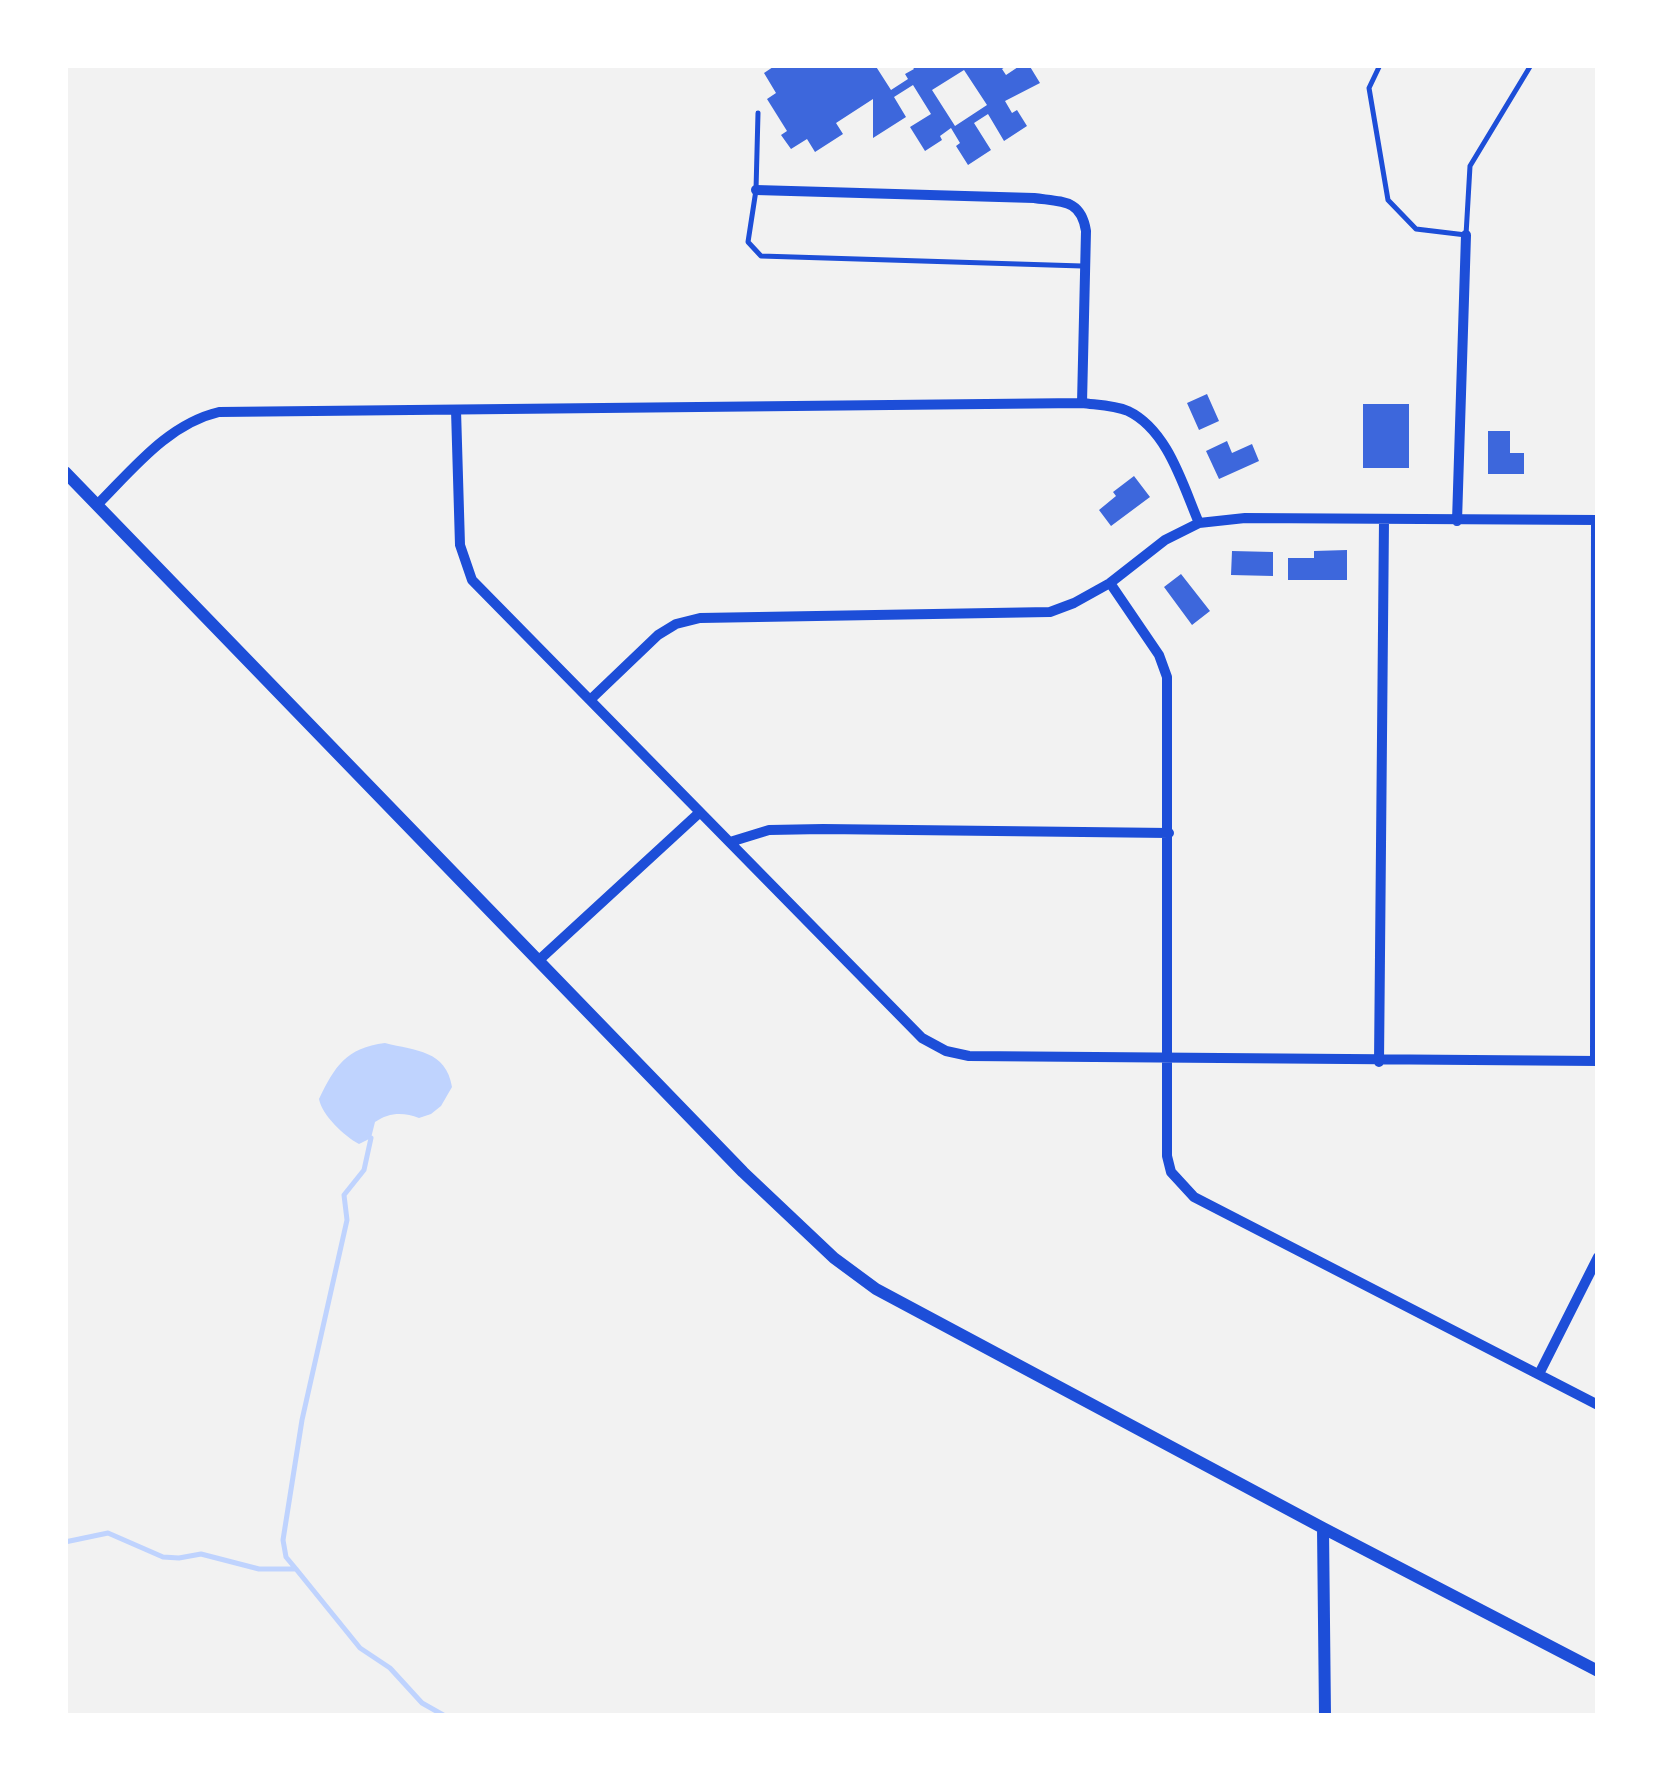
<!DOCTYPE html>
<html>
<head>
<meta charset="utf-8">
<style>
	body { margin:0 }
	#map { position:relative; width:1663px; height:1781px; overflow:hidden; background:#f2f2f2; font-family:"PT Sans",sans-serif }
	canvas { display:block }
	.frame { position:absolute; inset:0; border:68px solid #fff; pointer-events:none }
</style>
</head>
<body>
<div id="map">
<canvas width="1663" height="1781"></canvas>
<div class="frame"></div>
</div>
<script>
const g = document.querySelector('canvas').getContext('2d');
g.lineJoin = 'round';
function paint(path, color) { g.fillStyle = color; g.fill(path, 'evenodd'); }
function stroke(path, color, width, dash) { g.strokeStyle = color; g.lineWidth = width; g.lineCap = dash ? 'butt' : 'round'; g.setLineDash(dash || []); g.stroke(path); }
paint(new Path2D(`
	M385,1043C416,1051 446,1050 452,1087L441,1106L431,1114L419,1118C404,1112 389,1112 375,1122L371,1138L359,1144C344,1136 322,1115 319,1099C335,1066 346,1048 385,1043Z`), '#bfd3fe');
stroke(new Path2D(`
	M65,1542L108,1533L163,1557L179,1558L201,1554L259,1569H296L360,1648L390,1668L422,1703L445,1716
	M296,1569L286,1557L283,1540L302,1420L347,1220L344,1195L364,1170L371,1138`), '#bfd3fe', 5);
paint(new Path2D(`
	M776,65H875L891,90L908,79L905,74L914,69L911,65H1008L1002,69L1006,75L1021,65H1029L1040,83L1005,101L1012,113L1017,110L1027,126L1004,141L988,114L974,123L991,150L968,165L956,146L960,143L951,128L940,136L942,140L925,151L910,127L931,114L913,85L894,97L906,117L873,138V99L836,123L843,134L815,152L807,139L791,149L781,135L787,131L767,99L776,93L764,73ZM964,70L987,105L955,126L932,90Z
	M1207,394L1219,421L1199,430L1187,403Z
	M1363,404H1409V468H1363Z
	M1488,431H1510V453H1524V474H1488Z
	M1227,441L1232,453L1252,444L1259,461L1219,479L1206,451Z
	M1134,476L1150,497L1111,526L1099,510L1116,496L1113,492Z
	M1347,550V580H1288V558H1314V551Z
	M1232,551L1273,552V576L1231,575Z
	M1181,574L1210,611L1192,625L1164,587Z`), '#3d67dc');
stroke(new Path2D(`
	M1380,65L1369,88L1388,200L1416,229L1466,235L1470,166L1531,65
	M1596,65L1598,68
	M758,113L756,190L748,242L761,256L1082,266`), '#1d4ed8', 5);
stroke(new Path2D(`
	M756,190L1034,198C1062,202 1081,199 1086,231L1082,403
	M456,410L460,545L472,580L922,1038L946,1051L969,1056L1598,1061
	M97,505C133,469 168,424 219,412L1082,403C1097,405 1114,405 1128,411C1168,430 1183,486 1199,523
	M1457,521L1466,235
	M1110,583L1159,655L1167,677V1156L1171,1172L1194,1197L1598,1405
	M590,700L658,635L676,624L700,618L1050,612L1074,603L1110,583L1165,540L1199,523L1245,518L1598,520
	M730,842L769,830L823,829L1169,833
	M538,961L699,813
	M1595,1061L1596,521
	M1379,1062L1384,520
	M1539,1374L1598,1257`), '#1d4ed8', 10);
stroke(new Path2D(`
	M65,472L743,1172L834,1258L876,1289L1323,1528L1598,1671
	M1323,1528L1325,1716`), '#1d4ed8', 12);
</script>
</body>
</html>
